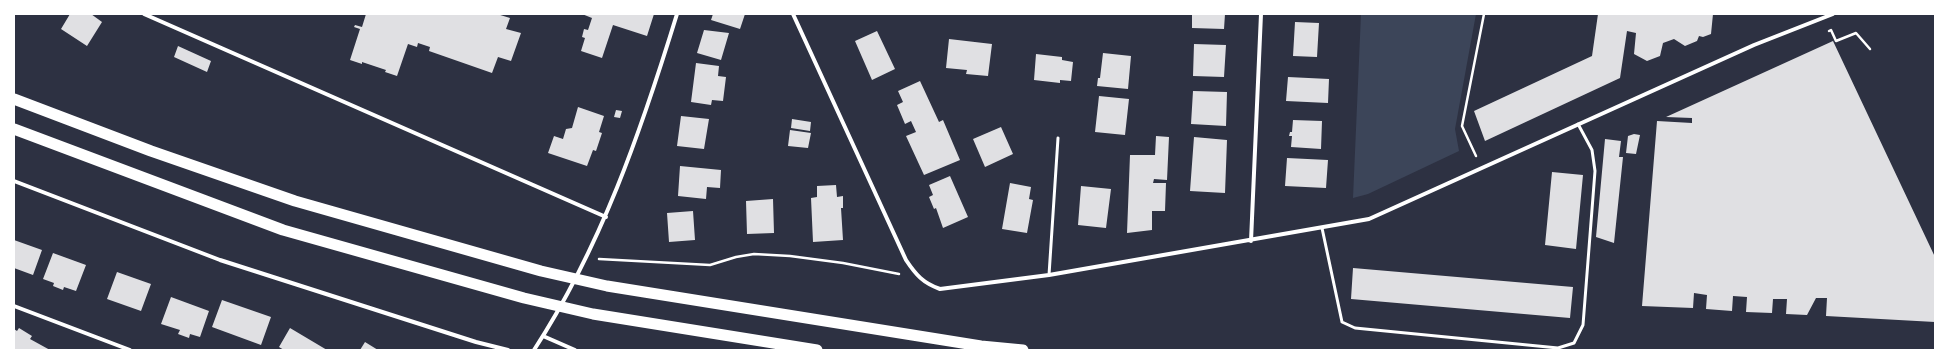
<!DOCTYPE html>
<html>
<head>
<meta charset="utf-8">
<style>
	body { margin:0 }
	#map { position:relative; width:1949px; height:364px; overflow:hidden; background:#2d3142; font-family:"Roboto Condensed",sans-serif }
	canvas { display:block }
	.frame { position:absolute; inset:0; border:15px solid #fff; pointer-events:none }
</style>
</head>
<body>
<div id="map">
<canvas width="1949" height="364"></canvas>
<div class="frame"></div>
</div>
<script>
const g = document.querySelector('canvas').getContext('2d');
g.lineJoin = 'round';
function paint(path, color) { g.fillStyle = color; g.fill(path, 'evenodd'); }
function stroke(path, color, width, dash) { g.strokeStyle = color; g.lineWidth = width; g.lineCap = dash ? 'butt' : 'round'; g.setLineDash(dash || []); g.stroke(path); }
paint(new Path2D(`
	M1361,14H1476L1455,129L1459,151L1368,194L1353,198Z`), '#3c4559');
paint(new Path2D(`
	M70,14H91L102,22L87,46L61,29Z
	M366,14H497L510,18L506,29L521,33L511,61L498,57L492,73L429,51L430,47L418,43L417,47L408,44L397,76L385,72L386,70L362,62V64L350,60L360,29L354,27L355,25L362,27Z
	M582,14H654L647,36L613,25L602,58L581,51L585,38L582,37L584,29L588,30L592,18Z
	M713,14H745L740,29L711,20Z
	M1192,14H1225L1224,29L1192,28Z
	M1598,14H1713L1711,34L1703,37L1699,36L1697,41L1685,46L1674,39L1663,43L1660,56L1647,61L1634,54L1636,33L1627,31L1620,78L1485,141L1474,111L1592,56Z
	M1295,22L1319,23L1317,57L1293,56Z
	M704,30L729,33L721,60L697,53Z
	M877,31L895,69L872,80L855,41Z
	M949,39L992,44L988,76L966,74L967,70L946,68Z
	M1833,41L1935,257V322L1826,316L1827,298H1816L1807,315L1786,314L1787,299H1773L1772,313L1746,312L1747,297L1733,296L1732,311L1706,309L1707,295L1694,293L1693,308L1642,306L1657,121L1692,123V118L1666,117Z
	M1194,44L1226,45L1224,77L1193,76Z
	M178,46L211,61L207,72L174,57Z
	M1103,53L1131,56L1128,89L1097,86L1098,78H1100Z
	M1036,54L1062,57V60L1073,62L1071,81L1060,80V83L1034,80Z
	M696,63L719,66L718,76L726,77L723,101L712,100L711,105L691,102Z
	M1288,77L1329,79L1328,103L1286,101Z
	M920,81L939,122L943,120L960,160L924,175L906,136L916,132L911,121L905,124L897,105L903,102L898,91Z
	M1193,91L1227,92L1226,126L1191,124Z
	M1099,96L1129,99L1125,135L1095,132Z
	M578,107L604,116L599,132L602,133L596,151L593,150L587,166L548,153L554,136L563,139L566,129L572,128Z
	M616,110L622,111L620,118L614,117Z
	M681,116L709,119L704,149L677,146Z
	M792,119L811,122L810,131L791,128Z
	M1293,120L1322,121L1321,149L1291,147L1292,136H1289L1290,132H1292Z
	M1001,127L1013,154L985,167L973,139Z
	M790,130L811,133L808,148L788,146Z
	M1634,134L1640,135L1636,154L1626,153L1628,136Z
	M1156,136L1169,137L1167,180L1154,179L1153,183H1166L1165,211H1152V230L1127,233L1130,155H1155Z
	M1194,137L1227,140L1225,193L1190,191Z
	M1605,139L1621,141L1619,157H1623L1614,243L1596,237Z
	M1287,158L1328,160L1326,188L1285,186Z
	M680,166L721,170L720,188L707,187L706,199L678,196Z
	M1552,172L1583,175L1576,249L1545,245Z
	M950,176L968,217L943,228L936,208L934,209L929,197L933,195L929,185Z
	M1010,183L1031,187L1029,199L1033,200L1027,233L1002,229Z
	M836,185L837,197L843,196V208H841L843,240L813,242L811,198L817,197V186Z
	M1081,186L1111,189L1106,228L1078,225Z
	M773,199L774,233L747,234L746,201Z
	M693,211L695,240L669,242L667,213Z
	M14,240L42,250L33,275L14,268Z
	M53,253L86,265L76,291L64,287L63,290L53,286L54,283L43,279Z
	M1353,268L1573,287L1570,318L1351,299Z
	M117,272L151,284L141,311L107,299Z
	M171,297L209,311L200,337L190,334L189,338L178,334L180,330L161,324Z
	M222,300L271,317L261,345L212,327Z
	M19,328L32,336L30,339L50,350H14V329L17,331Z
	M290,328L327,350H284L279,347Z
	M365,342L378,350H360Z`), '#e0e0e3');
stroke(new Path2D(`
	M1829,31L1831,30L1836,41L1856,33L1870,49
	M1476,156L1462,126L1484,14
	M599,259L710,265L736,257L754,254L790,256L843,263L899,274`), '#fff', 2.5);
stroke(new Path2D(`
	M1322,228L1342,322L1355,328L1558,348L1574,343L1583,325L1595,171L1592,150L1578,124
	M1049,275L1058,138`), '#fff', 3);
stroke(new Path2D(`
	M144,14L606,217
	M793,14L906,260C916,275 923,283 940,289L1049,275L1369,219L1754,45L1833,14
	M14,181L220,260L476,342L508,350
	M1251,241L1261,14
	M14,306L130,350
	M543,336L575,350
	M534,350C601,247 641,131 677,14`), '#fff', 4);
stroke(new Path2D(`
	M14,99L151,151L295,201L541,271L607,286L981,346L1023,350
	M14,129L283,230L524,298L593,314L817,350`), '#fff', 11);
</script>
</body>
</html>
